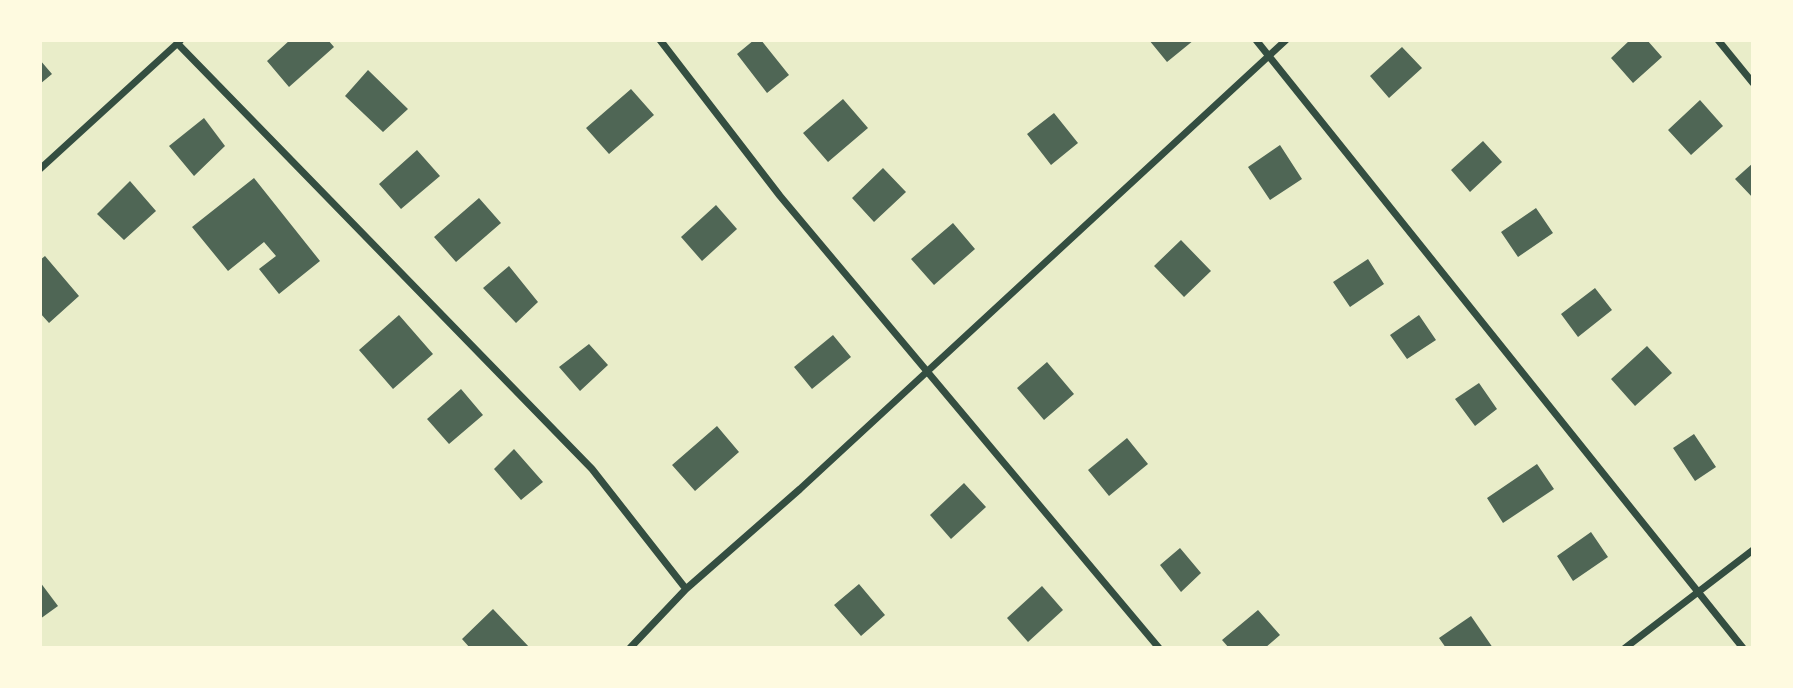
<!DOCTYPE html>
<html>
<head>
<meta charset="utf-8">
<style>
	body { margin:0 }
	#map { position:relative; width:1793px; height:688px; overflow:hidden; background:#e9edc9; font-family:"Sofia Sans Condensed",sans-serif }
	canvas { display:block }
	.frame { position:absolute; inset:0; border:42px solid #fefae0; pointer-events:none }
</style>
</head>
<body>
<div id="map">
<canvas width="1793" height="688"></canvas>
<div class="frame"></div>
</div>
<script>
const g = document.querySelector('canvas').getContext('2d');
g.lineJoin = 'round';
function paint(path, color) { g.fillStyle = color; g.fill(path, 'evenodd'); }
function stroke(path, color, width, dash) { g.strokeStyle = color; g.lineWidth = width; g.lineCap = dash ? 'butt' : 'round'; g.setLineDash(dash || []); g.stroke(path); }
paint(new Path2D(`
	M290,40H328L334,47L289,87L267,61Z
	M754,40H761L789,75L767,93L737,54Z
	M1149,40H1194L1167,62Z
	M1630,40H1647L1662,57L1633,83L1611,58Z
	M1402,47L1422,68L1389,98L1370,76Z
	M40,60L52,74L40,84Z
	M368,70L408,109L383,132L345,96Z
	M631,89L654,115L609,154L586,128Z
	M843,99L868,128L828,162L803,133Z
	M1700,100L1723,126L1691,155L1668,130Z
	M1054,113L1078,143L1051,165L1027,134Z
	M204,118L225,146L194,176L169,146Z
	M1483,141L1502,162L1470,192L1451,170Z
	M1280,145L1302,179L1270,200L1248,167Z
	M417,150L440,176L401,209L379,184Z
	M1753,163V198L1735,179Z
	M883,168L906,192L874,222L852,198Z
	M254,178L320,261L279,294L259,269L276,256L264,242L228,271L192,227Z
	M130,181L156,211L124,240L97,214Z
	M479,198L501,223L456,262L434,237Z
	M716,205L737,229L702,261L681,237Z
	M1536,208L1553,233L1518,257L1501,232Z
	M953,223L975,249L934,285L911,259Z
	M1181,240L1211,271L1184,297L1154,266Z
	M45,256L79,296L49,323L40,313V260Z
	M1368,259L1384,284L1350,307L1333,282Z
	M509,266L538,302L516,323L483,288Z
	M1595,288L1612,310L1578,337L1561,314Z
	M399,315L433,354L393,389L359,350Z
	M1419,315L1436,340L1407,359L1390,335Z
	M833,335L851,357L812,389L794,367Z
	M589,344L608,365L580,391L559,367Z
	M1647,346L1672,373L1635,406L1611,379Z
	M1047,362L1074,394L1044,420L1017,388Z
	M1479,383L1497,409L1475,426L1455,399Z
	M461,389L483,415L449,444L427,419Z
	M717,426L739,452L695,491L672,465Z
	M1694,434L1716,467L1695,481L1673,448Z
	M1127,438L1148,464L1109,496L1088,470Z
	M514,449L543,482L521,500L494,469Z
	M1537,464L1554,489L1503,523L1487,498Z
	M964,483L986,507L951,539L930,515Z
	M1591,532L1608,557L1573,581L1557,556Z
	M1180,548L1201,573L1181,592L1160,565Z
	M40,582L58,606L40,619Z
	M859,584L885,615L861,636L834,605Z
	M1042,586L1063,610L1028,642L1007,618Z
	M493,609L530,648H470L462,639Z
	M1258,610L1280,635L1265,648H1229L1222,640Z
	M1471,616L1493,648H1446L1439,638Z`), '#4f6655');
stroke(new Path2D(`
	M660,40L780,196L1159,648
	M1256,40L1743,648
	M1718,40L1753,83
	M177,43L592,469L686,589
	M40,169L180,41
	M630,648L686,589L800,489L1286,40
	M1625,648L1753,550`), '#344e41', 7);
</script>
</body>
</html>
